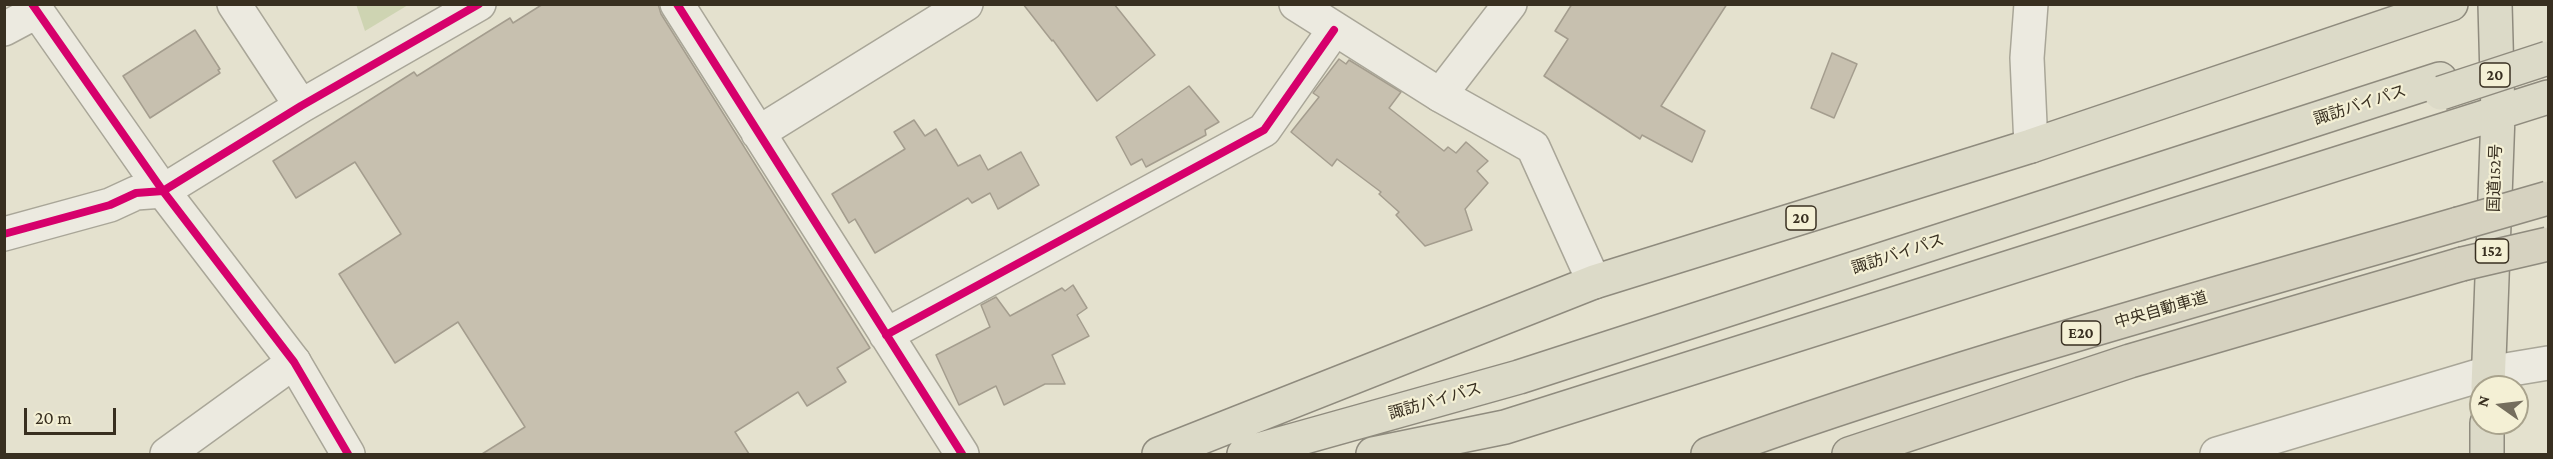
<!DOCTYPE html>
<html>
<head>
<meta charset="utf-8">
<style>
	body { margin:0 }
	#map { position:relative; width:2553px; height:459px; overflow:hidden; background:#e4e1ce; font-family:"Crimson Pro",serif }
	canvas { display:block }
	.frame { position:absolute; inset:0; border:6px solid #382f20; pointer-events:none }
	.north { position:absolute; left:2469px; top:375px; width:60px; height:60px; box-sizing:border-box; background:#f4f0d5; border:2px solid #a9a38d; border-radius:50%; rotate:284deg; font-size:16px; font-weight:700; line-height:24px; text-align:center; color:#382f20 }
	.north::after { content:''; display:block; margin:auto; width:21px; height:27px; background:#746d5d; clip-path:polygon(50% 0,100% 100%,50% 72%,0 100%) }
	.scale { position:absolute; left:24px; top:408px; width:92px; height:27px; box-sizing:border-box; border:3px solid #382f20; border-top:0; padding-left:8px; font-size:18px; line-height:21px; white-space:nowrap; color:#382f20; -webkit-text-stroke:4px #f4f0d5; paint-order:stroke }
</style>
</head>
<body>
<div id="map">
<canvas width="2553" height="459"></canvas>
<div class="frame"></div>
<div class="north">N</div>
<div class="scale">20 m</div>
</div>
<script>
const g = document.querySelector('canvas').getContext('2d');
g.lineJoin = 'round';
function paint(path, color) { g.fillStyle = color; g.fill(path, 'evenodd'); }
function stroke(path, color, width, dash) { g.strokeStyle = color; g.lineWidth = width; g.lineCap = dash ? 'butt' : 'round'; g.setLineDash(dash || []); g.stroke(path); }
function label(font, color, halo, rows, align = 'center') {
  g.font = font + ' "Crimson Pro","Noto Sans JP",serif'; g.lineWidth = 4.5; g.setLineDash([]); g.textBaseline = 'middle'; g.strokeStyle = halo; g.fillStyle = color; for (const [text, x, y, turn = 0] of rows) {
    g.save(); g.translate(x, y); g.rotate((+turn || 0) * Math.PI / 180); g.textAlign = isNaN(turn) ? turn : align; if (halo) g.strokeText(text, 0, 0); g.fillText(text, 0, 0); g.restore();
  }
}
paint(new Path2D(`
	M356,4H408V5L365,31Z`), '#ced4b2');
const building = new Path2D(`
	M543,4H658L661,14L870,348L837,368L846,382L807,406L798,392L735,432L749,454H482L525,427L458,322L395,363L339,274L401,234L355,162L296,198L273,161L414,72L417,76L510,18L513,23Z
	M1023,4H1114L1155,55L1097,101L1053,40L1052,41Z
	M1572,4H1727L1661,106L1705,131L1692,162L1642,135L1640,139L1544,76L1568,39L1555,31Z
	M195,30L220,69L218,70L220,73L150,118L123,76Z
	M1832,53L1857,64L1834,118L1811,108Z
	M1339,59L1346,64L1349,60L1401,92L1389,108L1444,151L1448,147L1456,153L1466,142L1488,161L1477,171L1488,183L1465,209L1472,230L1425,246L1396,215L1399,212L1379,194L1381,192L1337,159L1332,166L1291,132L1319,97L1313,93Z
	M1189,86L1219,122L1205,130L1206,135L1146,167L1142,159L1131,165L1116,137Z
	M914,120L925,136L936,129L958,166L980,155L988,170L1021,152L1039,185L998,209L990,193L972,203L968,198L875,253L855,219L849,223L832,194L905,149L894,132Z
	M1073,285L1087,308L1077,315L1089,336L1052,355L1065,384H1045L1004,405L996,386L959,405L936,355L990,327L981,305L996,297L1010,316L1062,288L1065,291Z`);
paint(building, '#c7c0af');
stroke(building, '#a49d8e', 1.5);
const minor = new Path2D(`
	M234,4L301,106
	M677,4L962,454
	M2031,4L2027,58L2031,146
	M1440,95L1510,4
	M758,133L966,4
	M4,234L110,205L136,193L163,191L301,106L479,4
	M886,335L1264,130L1334,30
	M167,454L294,362
	M2217,454L2488,373L2548,363`);
const tertiary = new Path2D(`
	M32,4L163,191L294,362L348,454
	M1296,4L1440,95L1533,147L1594,282
	M4,29L36,12`);
const trunk = new Path2D(`
	M2488,387L2498,115L2495,4
	M1159,454L1594,282L2031,146L2451,4
	M1244,454L1519,377L2440,79
	M1373,454L1505,427L2548,97
	M2487,454V423`);
const motorway = new Path2D(`
	M1708,454C1954,365 2207,297 2458,224
	M1849,454L2130,361L2462,264`);
stroke(minor, '#a9a698', 36);
stroke(tertiary, '#a9a698', 36);
stroke(trunk, '#8f8b7e', 36);
stroke(motorway, '#8f8b7e', 36);
stroke(minor, '#eceae0', 33);
stroke(tertiary, '#eceae0', 33);
stroke(trunk, '#dcdac8', 33);
stroke(motorway, '#d6d2c0', 33);
const trunkBridge = new Path2D(`
	M2441,93L2548,58`);
const motorwayBridge = new Path2D(`
	M2458,224L2548,198
	M2462,264L2548,244`);
stroke(trunkBridge, '#8f8b7e', 36, []);
stroke(motorwayBridge, '#8f8b7e', 36, []);
stroke(trunkBridge, '#dcdac8', 33);
stroke(motorwayBridge, '#d6d2c0', 33);
stroke(new Path2D(`
	M32,4L163,191L294,362L348,454
	M677,4L962,454
	M4,234L110,205L136,193L163,191L301,106L479,4
	M886,335L1264,130L1334,30`), '#d6006c', 8);
for (const [x, y, w] of [
	[2495,75,30],
	[1801,218,30],
	[2492,251,33],
	[2081,333,39]
]) { const box = new Path2D(); box.roundRect(x - w / 2, y - 12, w, 24, 4.5); g.fillStyle = '#f4f0d5'; g.fill(box); stroke(box, '#382f20', 1.5); }
label('bold 15px', '#382f20', null, [
	["20",2495,75],
	["20",1801,218],
	["152",2492,251],
	["E20",2081,333]
]);
label('16px', '#382f20', '#f4f0d5', [
	["諏訪バイパス",2360,105,-18],
	["国道152号",2495,178,-88],
	["諏訪バイパス",1898,254,-18],
	["中央自動車道",2161,310,-16],
	["諏訪バイパス",1435,401,-16]
]);
</script>
</body>
</html>
